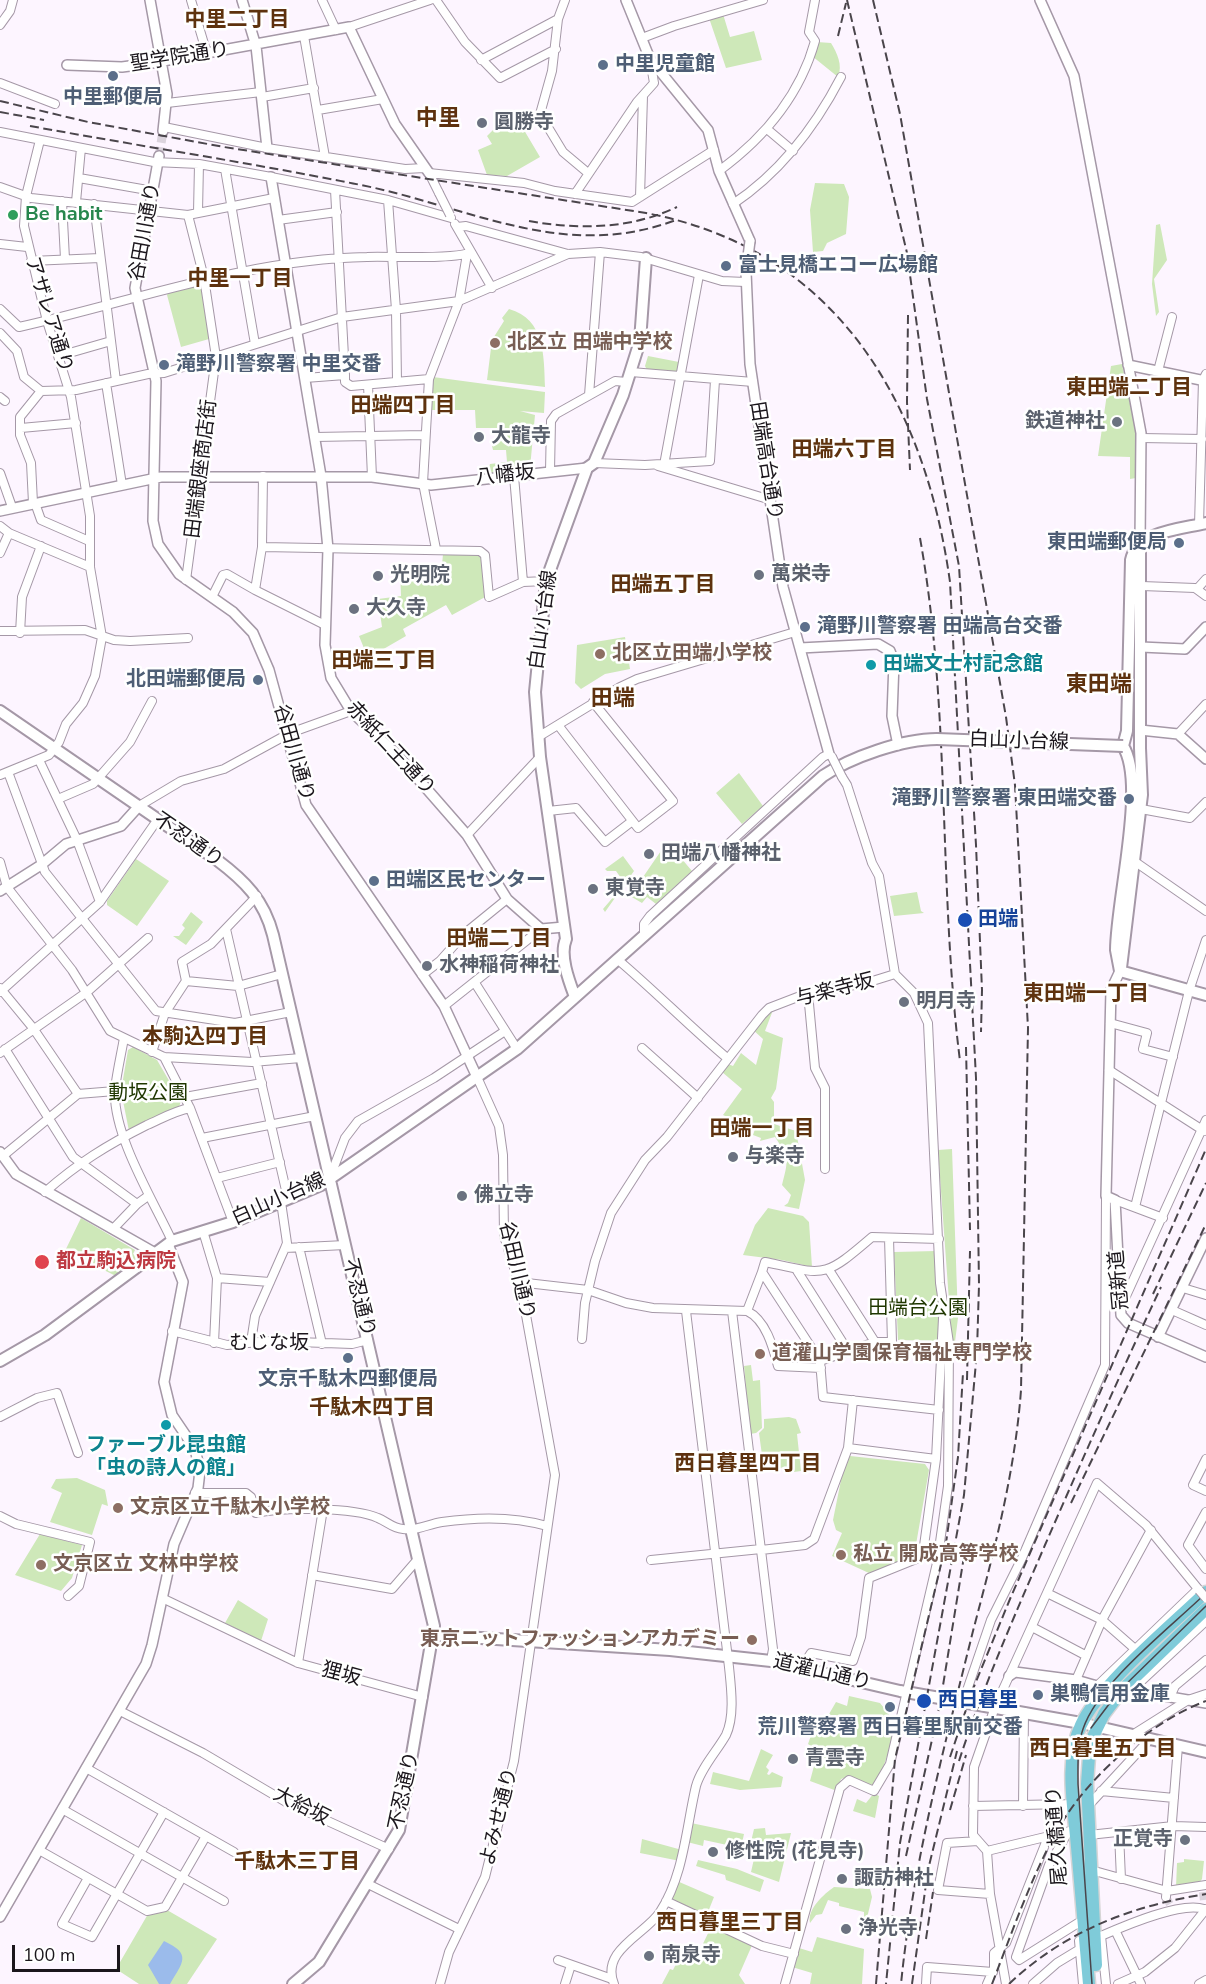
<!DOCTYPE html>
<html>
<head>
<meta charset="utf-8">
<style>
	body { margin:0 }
	#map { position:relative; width:1206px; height:1984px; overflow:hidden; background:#fdf5ff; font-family:"Nunito Sans",sans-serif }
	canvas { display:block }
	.scale { position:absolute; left:12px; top:1945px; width:108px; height:27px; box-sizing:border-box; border:3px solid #1b161c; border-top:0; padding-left:8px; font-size:18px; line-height:21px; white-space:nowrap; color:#1b161c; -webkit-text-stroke:4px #fff; paint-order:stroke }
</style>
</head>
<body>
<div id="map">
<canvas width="1206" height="1984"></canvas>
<div class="scale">100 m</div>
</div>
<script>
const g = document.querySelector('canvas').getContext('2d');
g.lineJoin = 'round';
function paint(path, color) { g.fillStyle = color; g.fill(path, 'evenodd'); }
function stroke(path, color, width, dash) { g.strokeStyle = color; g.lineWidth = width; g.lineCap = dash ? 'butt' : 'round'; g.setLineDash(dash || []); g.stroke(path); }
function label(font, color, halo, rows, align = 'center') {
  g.font = font + ' "Nunito Sans","Noto Sans JP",sans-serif'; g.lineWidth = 5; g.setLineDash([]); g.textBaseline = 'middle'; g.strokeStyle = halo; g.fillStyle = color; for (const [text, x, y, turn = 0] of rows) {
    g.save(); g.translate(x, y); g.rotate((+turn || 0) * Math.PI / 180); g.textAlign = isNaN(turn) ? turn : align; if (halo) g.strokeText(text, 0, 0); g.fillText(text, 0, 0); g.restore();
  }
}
paint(new Path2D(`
	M723,14L730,37L754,31L762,60L726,68L709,18Z
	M817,42L831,43C837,53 843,65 838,77L812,56Z
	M518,120L540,157L507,176L487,175L478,150L492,144L487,136L499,124L506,131Z
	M815,183L844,184L849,197L846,234L827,243L823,251L813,252L810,210Z
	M1160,224L1167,260L1154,279L1159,312L1156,316L1152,284L1156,225Z
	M198,283L202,286L210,336L209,339L181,347L167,295L170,290Z
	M509,309C545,319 544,356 545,387L487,380L492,340L504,321L502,318Z
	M648,356L679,362V369L673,374L647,370L645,366Z
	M1122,364L1136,434V478L1130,479V457L1098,456L1111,366Z
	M433,377L545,392L544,413L520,411L535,415L530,468L492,473L488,470L490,464L507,462L506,450H493L492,446L503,428H476L475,410H430Z
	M478,553L483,558L487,596L452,615L446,605L403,629L406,636L368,658L359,636L382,627L378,599L401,596L400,568H397V564L442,565L443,554Z
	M625,637L630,669L605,674L581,689L575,683L577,645Z
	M739,773L763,806L742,824L716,793Z
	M665,845H670L692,871L656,904L647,897L642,903L630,896Z
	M623,856L634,871L605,912L603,909L615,895V889L621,878L616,871H607L605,869Z
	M136,859L169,881L137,926L107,905V901Z
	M917,892L921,911L924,913L894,916L890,896Z
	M191,912L203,922L186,945L173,936H179L185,928L182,925Z
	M773,1010L765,1031L783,1038L776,1089L771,1098L774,1102V1124L796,1131L805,1180L799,1209L784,1206L788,1203L791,1195L782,1185C788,1161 790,1159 775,1137L760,1141L761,1138L753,1135L755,1129L723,1115L742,1089L722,1072L728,1064L733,1066L741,1053L756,1065L763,1039L752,1029Z
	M133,1047L157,1060L181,1101L179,1107L129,1131L121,1091L128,1050Z
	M952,1149L958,1318L955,1342H952L938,1150Z
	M768,1208L803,1216L809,1222L812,1267L782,1260L743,1255L755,1225Z
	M81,1218L135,1250L133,1254L138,1257L116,1276L65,1251Z
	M936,1251C936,1282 942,1311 940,1341L898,1340L894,1252Z
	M751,1365L753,1381L760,1380L762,1428L756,1433L750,1434L744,1366Z
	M789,1417L796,1419L801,1433L797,1434L801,1471L787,1473L786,1467L764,1470L759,1433L764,1428V1419Z
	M850,1456L925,1464L929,1470L914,1556L871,1574L832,1556L842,1533L836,1530L833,1520L845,1460Z
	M77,1478L105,1490L108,1506L102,1504L92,1535L50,1522L62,1493L51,1488L56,1479Z
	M40,1534L82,1545L72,1578L61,1591L15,1575Z
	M238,1600L268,1619L261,1641L225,1623Z
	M849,1696L880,1703C884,1708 890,1714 891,1719C896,1740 883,1768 875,1786L847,1777L841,1779L837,1791L810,1781L818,1751L808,1744L815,1724H819L814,1722L815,1719L825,1721L836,1702L847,1706Z
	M761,1749L773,1755L766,1767L769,1770L767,1774L769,1775L772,1772L783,1777L781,1787L740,1790L710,1784L713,1772L749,1781Z
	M874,1793L879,1796L875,1818L853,1811L857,1799L866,1803Z
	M691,1823L744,1834L741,1848L704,1840L703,1846L687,1842Z
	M765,1828L766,1835L791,1833L779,1882L751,1872L756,1850L750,1846L754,1829Z
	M642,1839L682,1850L680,1861L640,1853Z
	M1184,1859L1204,1861L1202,1879L1199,1883L1176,1887L1177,1863L1184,1862Z
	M698,1860L737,1869L764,1880L760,1892L726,1880L725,1875L696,1866Z
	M677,1881L714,1897L706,1917L670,1900Z
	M834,1887L870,1889L872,1897L867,1918H864V1912L839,1906V1903L828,1900L822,1914L816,1915L810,1923C807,1909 824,1894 834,1887Z
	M167,1910L217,1939L187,1984H139L116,1969L148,1914Z
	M712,1925L753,1943L739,1975L745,1984H662L670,1969L673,1970L685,1946L699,1952Z
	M817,1937L864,1949L862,1984H810L812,1973L792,1967L799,1948L812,1952Z`), '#cee8b9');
paint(new Path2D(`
	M164,1941C192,1954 183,1962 170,1984H159L148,1965Z`), '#9bbbeb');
stroke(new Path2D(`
	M1203,1892L1204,1901
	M1166,1897L1171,1906`), '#dbd4dd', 8, [8, 4]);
stroke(new Path2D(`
	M159,156L163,131`), '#dbd4dd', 9, [9, 4.5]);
const minor = new Path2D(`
	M191,0L207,54
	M322,0L336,30
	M436,0L465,42L500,78L556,49
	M565,0L558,19L552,71L540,114L563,152L588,173
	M0,25L10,11L13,0
	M349,27L430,0
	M304,36L325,157
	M642,38L674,26L763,0
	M481,60L558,19
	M0,83L55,104
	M262,97L314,88
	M167,103L261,92
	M318,110L383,99
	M164,127L267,148L405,169L425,168
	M767,129L793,151
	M0,132L154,162L199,164L271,177L388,200L451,218
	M225,169L255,344
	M719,171C764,138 800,95 815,41L809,32L815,0
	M429,173L524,183L555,191L632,202L714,150
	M429,173L439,193
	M79,178L153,191
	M0,187L31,198L188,215L204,278L216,357L186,580
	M335,190L345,375
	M575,194L637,102L654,83L650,59
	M640,197L643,96
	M388,200L396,310L397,382
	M62,201L65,259
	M76,202L81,148
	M94,204L116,381
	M733,204C781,172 815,127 841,77
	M198,212L199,164
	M188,215L274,198
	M278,220L337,212
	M455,224L492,288
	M457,227L466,226L568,254L600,252L641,257L722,281L745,282
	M0,244L27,247
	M31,261L100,258
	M0,309L19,327C135,301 247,259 367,257C387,256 457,260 471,252
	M0,333L17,351L24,377L41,391L76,390L148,374L164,373L342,317L459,301L568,254
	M59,356L111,341
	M1158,371L1172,317
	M631,372L753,382
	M305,378L345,375V382L351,386L429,379
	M106,383L122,485
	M368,385L372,477
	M589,395L600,252
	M0,397L5,401
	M21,428L76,423
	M315,437L424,435
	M1141,438L1202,439
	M594,463L645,465L710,461L715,380
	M664,465L699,275
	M658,466L771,500
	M550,471L551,421L556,414L615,381L627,382
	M0,473L12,507
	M263,476L262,547L255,590L325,625
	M514,476L523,582
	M33,503L31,463L20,435V417L41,391
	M35,503L41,520L89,541
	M1199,525L1203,380L1206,374
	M0,526L9,533L90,567
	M262,547L480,551L485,555L489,597L523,582L546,581
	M436,549L423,483L429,379L459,301L467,254
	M0,553L9,533
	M1142,586L1195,588L1206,596
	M1197,589L1206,579
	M212,597L223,575L227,574L255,590
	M0,631L85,630L114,640L130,641L188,638
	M20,633L22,597L41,546
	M558,725L638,828L673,801L593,702
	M1178,734L1206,704
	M538,737L620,687L637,679L795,632
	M39,760L77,840L100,902
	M8,772L45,872L156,1011L235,1023L291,1012
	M0,775L49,755L59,742L66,724L83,703L95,676L102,637L90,567V516L71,397L47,321L24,226L26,196L40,140
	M58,799L93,784L130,742L152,701
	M139,806L181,781L224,769L290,733L351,711
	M1141,809L1190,818L1206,802
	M548,811L576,808L605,842L631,822
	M467,835L540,757
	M1134,861L1206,911
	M0,862L7,887L72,970L110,1031L164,1057L252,1062L301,1058
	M226,929L288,1199
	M644,934V924L650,916L823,757L829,754L832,757
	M617,959C655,991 689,1026 727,1058
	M422,975L440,961L464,934L507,899
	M186,981L238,986L282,974
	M475,983L517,1049
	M0,988L33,1028L78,1094
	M0,992L100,902L158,819
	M808,993L815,1068L825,1088V1169
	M444,1006L541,929
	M1110,1023L1147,1033L1143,1049L1173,1057
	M124,1038C121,1055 117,1072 115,1089C112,1134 153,1200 172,1241
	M642,1048L698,1098
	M5,1049L73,1157L137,1204L148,1196
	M152,1052L165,1013L186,981L182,962L211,944L257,896
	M0,1053L87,992L148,938
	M164,1057L190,1108L233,1222
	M1109,1070L1204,1131
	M185,1097L262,1083
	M202,1138L315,1116
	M3,1156L78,1094L115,1091
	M217,1178L280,1162
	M329,1180L345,1138L358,1121L434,1078L505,1031
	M45,1192C78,1163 107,1145 147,1125C161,1119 174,1111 190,1108
	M1115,1200L1163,1218
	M281,1202L287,1243L285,1248L345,1245
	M1135,1207L1189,991L1206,940
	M113,1229L137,1204
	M203,1231L217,1278L214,1343
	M939,1239L872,1237C823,1279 826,1275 765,1262L762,1272L820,1361L823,1397L939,1410
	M299,1247L322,1344
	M796,1269L848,1351
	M829,1270L875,1342
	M217,1278L270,1282
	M518,1282L588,1290L626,1303L653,1308L747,1311C766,1320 773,1347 778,1366L821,1368
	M1183,1288L1206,1295
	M1121,1307L1206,1120
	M1172,1310L1206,1325
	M732,1311L773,1649L771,1661
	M747,1311L762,1272
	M172,1331L227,1345L270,1341L352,1344L368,1340
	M582,1339L585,1303L595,1261L611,1213L645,1160L667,1137L762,1015L769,1008L808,993L866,983L895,974
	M251,1342L255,1316L285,1248
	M820,1361L875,1342H892L889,1238
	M0,1417L37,1398L57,1393L78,1453
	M848,1448L936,1459L943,1318
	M1206,1459L1193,1485L1206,1491
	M195,1493H246L251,1497L256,1513C282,1507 354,1507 378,1518C388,1522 392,1528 403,1529C418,1531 428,1524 442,1522C477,1517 513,1516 547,1526
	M1206,1512L1188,1545L1206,1569
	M0,1516L16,1524L90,1542L79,1586L68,1596
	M761,1550L805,1545L814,1539L848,1448L853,1400
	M651,1560L761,1549
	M312,1575L392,1589L418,1559
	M1047,1593L1102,1620L1135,1649
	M162,1598L298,1663L423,1697
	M1032,1627L1085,1655
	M298,1663L323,1509
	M802,1667L811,1653L853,1661L861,1637L869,1578L916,1559L923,1553L936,1459
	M1076,1680L1102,1620L1151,1530
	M1097,1686L1198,1589
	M1125,1688L1137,1685L1206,1621
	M1170,1697L1175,1686L1206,1660
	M963,1702L991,1620L1022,1558L1105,1365L1106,1196
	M120,1711L203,1753L286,1802L389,1849
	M1134,1734L1188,1700L1206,1694
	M86,1768L234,1852
	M1101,1791L1174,1798
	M973,1806L1068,1804
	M1023,1806L1024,1712
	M1088,1806L1150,1739
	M62,1809L224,1901
	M1068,1832L1049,1865L1016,1957L1019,1960L1078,1923
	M1119,1833L1121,1879
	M1089,1835L1173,1826L1206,1827
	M978,1841L947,1843L938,1890L990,1894
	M39,1850L147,1911L165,1907L206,1836
	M987,1851L1070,1831
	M1091,1870L1167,1891L1206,1885
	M88,1878L62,1924L92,1937L164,1812
	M368,1884L459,1929
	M1166,1897L1178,1746
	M666,1901L762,1946L794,1954
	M1115,1930L1141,1984
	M1079,1941L1083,1984
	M558,1960L612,1979
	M440,1984L449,1952L485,1877L514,1761L555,1475L522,1293L504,1236L503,1155L499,1126L477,1077
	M565,1984L571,1965
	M614,1984C600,1950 646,1934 660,1912C684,1875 686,1828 696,1786C701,1768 717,1751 726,1735C735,1716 731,1687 729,1667L686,1311
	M785,1984L840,1788L849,1780L874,1791L890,1764L937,1563L948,1486L949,1343L940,1283L928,1023L914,993L895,974L879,876L872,863L847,785L842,777
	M926,1984L927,1967L993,1972
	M987,1984L994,1968V1953L1006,1943L1048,1837L1068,1804L1074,1803
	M1006,1984L990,1894L987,1851L973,1835L974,1767L995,1707L1097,1483L1146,1525L1199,1590
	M1033,1984L1057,1963L1080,1949
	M1106,1984L1101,1936C1124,1926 1181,1901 1204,1909
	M1118,1984L1145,1972L1175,1948L1206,1909
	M1199,1984L1206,1980`);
const tertiary = new Path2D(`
	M150,0L167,94L163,131
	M242,0L256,46L267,148
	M626,0L650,59L708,130L719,171L750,241
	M1040,0L1074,76L1121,325L1141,433L1140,543
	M67,65L122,67L152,63L349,27L395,124L429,173
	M159,156L135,288L156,381L153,521L158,544L179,574L233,612L253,633L269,670L306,805L444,1006L477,1077
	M271,177L321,476L328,549L325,645L331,678L351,711L398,756L467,835L507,899L541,929L564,927
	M746,272L750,364L783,587L829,754
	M1128,365L1206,381
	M0,511L161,477H372L431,485L587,468
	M1141,647L1185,649L1206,627
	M800,648L878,644L890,651L894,662L892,716L898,745
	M1140,730L1178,734L1206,759
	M0,891L41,865L66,844L121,826L139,806
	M1120,971L1111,990L1106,1196L1115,1200L1121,1315L1128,1323L1206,1357
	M0,1152L16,1174L155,1253
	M1158,1337L1206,1238
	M1009,1676L1015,1672L1076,1680L1097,1686L1102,1694
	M1123,1689L1206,1703
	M0,1917L146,1664L152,1645L174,1544L198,1488L200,1471L195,1449L172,1415L164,1382L183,1282L168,1244`);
const secondary = new Path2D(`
	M1206,523C1182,529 1137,531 1131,560L1127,731L1123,746C1147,784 1116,901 1116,950L1120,971L1206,995
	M0,711L217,860C245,881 264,900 273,935L418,1559L434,1626L399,1830L319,1962L293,1984
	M1121,968L1142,795L1140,748V543
	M575,997C569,981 559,955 566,939L540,757L535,692L546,581L587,468L594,463L623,395L640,341L646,258
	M0,1361L45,1335L172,1241L233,1222L321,1185L517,1049L823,776C851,757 903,739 937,739
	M433,1635L670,1650L771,1661L900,1691L1081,1723L1206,1752`);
const primary = new Path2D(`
	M1096,1965L1087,1784L1090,1743L1104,1714L1123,1689L1206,1609
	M1089,1984C1085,1938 1081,1893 1077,1847C1074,1809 1064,1760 1081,1725C1100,1684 1172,1625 1206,1592`);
stroke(minor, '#a598a7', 10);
stroke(tertiary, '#a598a7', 12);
stroke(secondary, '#a598a7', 14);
stroke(primary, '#d6d5d6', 15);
stroke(minor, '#fff', 8);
stroke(tertiary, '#fff', 9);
stroke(secondary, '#fff', 10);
stroke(primary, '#7fcbd9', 12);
stroke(new Path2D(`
	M1091,1728L1119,1691L1206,1606
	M1092,1984L1078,1784C1078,1766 1077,1746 1083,1729C1099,1682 1170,1628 1206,1593`), '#4a454b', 1.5);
stroke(new Path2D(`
	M847,0L907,253L927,399L959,566L976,845L982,990L981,1032
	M873,0L900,114L1006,717L1015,785L1028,1028L1021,1390C1015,1473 994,1551 973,1631C944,1748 913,1863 901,1984
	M838,36L846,3
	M0,101L88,122L224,147L646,213C836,249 925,402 950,582L976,1078L979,1285L977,1351L964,1495L900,1843L886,1984
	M0,112L44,120
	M30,126C140,146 251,163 361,185C470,207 564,262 676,220
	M529,221C579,230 631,229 677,207
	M908,315L907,402L910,470
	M920,538C951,711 938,887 960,1061
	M966,1047L970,1230
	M1153,1294L1206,1183
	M967,1380L970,1251
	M1071,1503L1206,1224
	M950,1757L973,1689L1010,1599L1206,1149
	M959,1761C983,1687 1014,1617 1045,1545C1083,1458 1121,1372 1161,1287
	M950,1810L966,1755
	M906,1856L940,1704L966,1544
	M926,1939L933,1892
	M876,1984L895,1759L946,1543L958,1457L963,1373
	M912,1984L928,1870L957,1751
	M992,1984C1013,1930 1032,1874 1061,1824C1091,1774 1152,1721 1206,1701
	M1009,1984C1065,1931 1131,1906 1206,1894`), '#4a454b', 2, [9, 4.5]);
const minorBridge = new Path2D(`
	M439,193L450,215
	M832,757L842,777
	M1199,1590L1206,1598`);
const tertiaryBridge = new Path2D(`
	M746,272L750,241`);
const secondaryBridge = new Path2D(`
	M937,739L1123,746`);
stroke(minorBridge, '#a598a7', 10, []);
stroke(tertiaryBridge, '#a598a7', 12, []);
stroke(secondaryBridge, '#a598a7', 14, []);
stroke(minorBridge, '#fff', 8);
stroke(tertiaryBridge, '#fff', 9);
stroke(secondaryBridge, '#fff', 10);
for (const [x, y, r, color] of [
	[603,65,6,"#5c6f8a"],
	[113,76,6,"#5c6f8a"],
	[482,123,6,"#6b7280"],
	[13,215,6,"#2e9e5b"],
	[726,266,6,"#5c6f8a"],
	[495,343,6,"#8d6e63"],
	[164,365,6,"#5c6f8a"],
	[1117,422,6,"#6b7280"],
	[479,437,6,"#6b7280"],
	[1179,543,6,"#5c6f8a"],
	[759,575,6,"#6b7280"],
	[378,576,6,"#6b7280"],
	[354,609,6,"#6b7280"],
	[805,627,6,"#5c6f8a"],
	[600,654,6,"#8d6e63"],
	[871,665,6,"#0f9aa8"],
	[258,680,6,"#5c6f8a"],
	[1129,799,6,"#5c6f8a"],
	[649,854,6,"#6b7280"],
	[374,881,6,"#5c6f8a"],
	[593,889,6,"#6b7280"],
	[965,920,8,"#1a4fb4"],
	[427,966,6,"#6b7280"],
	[904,1002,6,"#6b7280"],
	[733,1157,6,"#6b7280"],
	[462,1196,6,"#6b7280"],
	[42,1262,8,"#e0444e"],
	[760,1354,6,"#8d6e63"],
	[348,1358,6,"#5c6f8a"],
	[166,1425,6,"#0f9aa8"],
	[118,1508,6,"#8d6e63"],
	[841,1555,6,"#8d6e63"],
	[41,1565,6,"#8d6e63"],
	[752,1640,6,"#8d6e63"],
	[1038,1695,6,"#5c6f8a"],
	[924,1701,8,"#1a4fb4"],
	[890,1707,6,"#5c6f8a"],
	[793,1759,6,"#6b7280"],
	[1185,1840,6,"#6b7280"],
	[713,1852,6,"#6b7280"],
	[842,1879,6,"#6b7280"],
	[846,1929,6,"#6b7280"],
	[649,1956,6,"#6b7280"]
]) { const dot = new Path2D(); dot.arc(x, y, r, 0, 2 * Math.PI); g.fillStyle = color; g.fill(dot); stroke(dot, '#fff', 2); }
label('20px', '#1b161c', '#fff', [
	["聖学院通り",180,58,-9],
	["谷田川通り",146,232,-80],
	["アザレア通り",48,315,73],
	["田端高台通り",765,461,81],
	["田端銀座商店街",202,469,-83],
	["八幡坂",505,476,-6],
	["白山小台線",544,620,-82],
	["白山小台線",1019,742,2],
	["赤紙仁王通り",390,749,47],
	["谷田川通り",293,753,74],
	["不忍通り",188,841,35],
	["与楽寺坂",835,991,-14],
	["白山小台線",279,1200,-24],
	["谷田川通り",516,1271,77],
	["冠新道",1120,1280,-95],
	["不忍通り",358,1298,76],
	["むじな坂",269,1344],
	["道灌山通り",822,1673,13],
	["狸坂",341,1675,15],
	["不忍通り",405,1791,-78],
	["大給坂",301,1807,27],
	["よみせ通り",500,1817,-76],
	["尾久橋通り",1058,1836,-94]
]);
label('bold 20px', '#4e5e75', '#fff', [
	["中里児童館",615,65],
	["中里郵便局",113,98,"center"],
	["富士見橋エコー広場館",738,266],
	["滝野川警察署 中里交番",176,365],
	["東田端郵便局",1167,543,"right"],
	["滝野川警察署 田端高台交番",817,627],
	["北田端郵便局",246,680,"right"],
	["滝野川警察署 東田端交番",1117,799,"right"],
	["田端区民センター",386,881],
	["文京千駄木四郵便局",348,1380,"center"],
	["巣鴨信用金庫",1050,1695],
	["荒川警察署 西日暮里駅前交番",890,1728,"center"]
], 'left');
label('bold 20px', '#5b616d', '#fff', [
	["圓勝寺",494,123],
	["鉄道神社",1105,422,"right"],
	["大龍寺",491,437],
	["萬栄寺",771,575],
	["光明院",390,576],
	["大久寺",366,609],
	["田端八幡神社",661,854],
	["東覚寺",605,889],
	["水神稲荷神社",439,966],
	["明月寺",916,1002],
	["与楽寺",745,1157],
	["佛立寺",474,1196],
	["青雲寺",805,1759],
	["正覚寺",1173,1840,"right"],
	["修性院 (花見寺)",725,1852],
	["諏訪神社",854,1879],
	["浄光寺",858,1929],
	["南泉寺",661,1956]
], 'left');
label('bold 20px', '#27864d', '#fff', [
	["Be habit",25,215]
], 'left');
label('bold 20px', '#785e54', '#fff', [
	["北区立 田端中学校",507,343],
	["北区立田端小学校",612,654],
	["道灌山学園保育福祉専門学校",772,1354],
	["文京区立千駄木小学校",130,1508],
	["私立 開成高等学校",853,1555],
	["文京区立 文林中学校",53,1565],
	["東京ニットファッションアカデミー",740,1640,"right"]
], 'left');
label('bold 20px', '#0d838f', '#fff', [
	["田端文士村記念館",883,665],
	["ファーブル昆虫館",166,1446,"center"],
	["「虫の詩人の館」",166,1469,"center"]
], 'left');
label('bold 20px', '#164399', '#fff', [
	["田端",978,920],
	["西日暮里",938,1701]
], 'left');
label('20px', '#1f3700', '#fff', [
	["動坂公園",148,1094],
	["田端台公園",918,1309]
]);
label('bold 20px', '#be3a42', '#fff', [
	["都立駒込病院",56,1262]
], 'left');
label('bold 21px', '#5e320e', '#fff', [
	["中里二丁目",237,21],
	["中里一丁目",240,280],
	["東田端二丁目",1129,389],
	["田端四丁目",403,407],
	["田端六丁目",844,451],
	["田端五丁目",663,586],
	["田端三丁目",384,662],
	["田端二丁目",499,940],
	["東田端一丁目",1086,995],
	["本駒込四丁目",205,1038],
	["田端一丁目",762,1130],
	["千駄木四丁目",372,1409],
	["西日暮里四丁目",748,1465],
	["西日暮里五丁目",1103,1750],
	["千駄木三丁目",297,1863],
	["西日暮里三丁目",730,1924]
]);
label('bold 22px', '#5e320e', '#fff', [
	["中里",438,120],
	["東田端",1099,686],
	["田端",613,700]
]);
</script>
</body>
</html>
